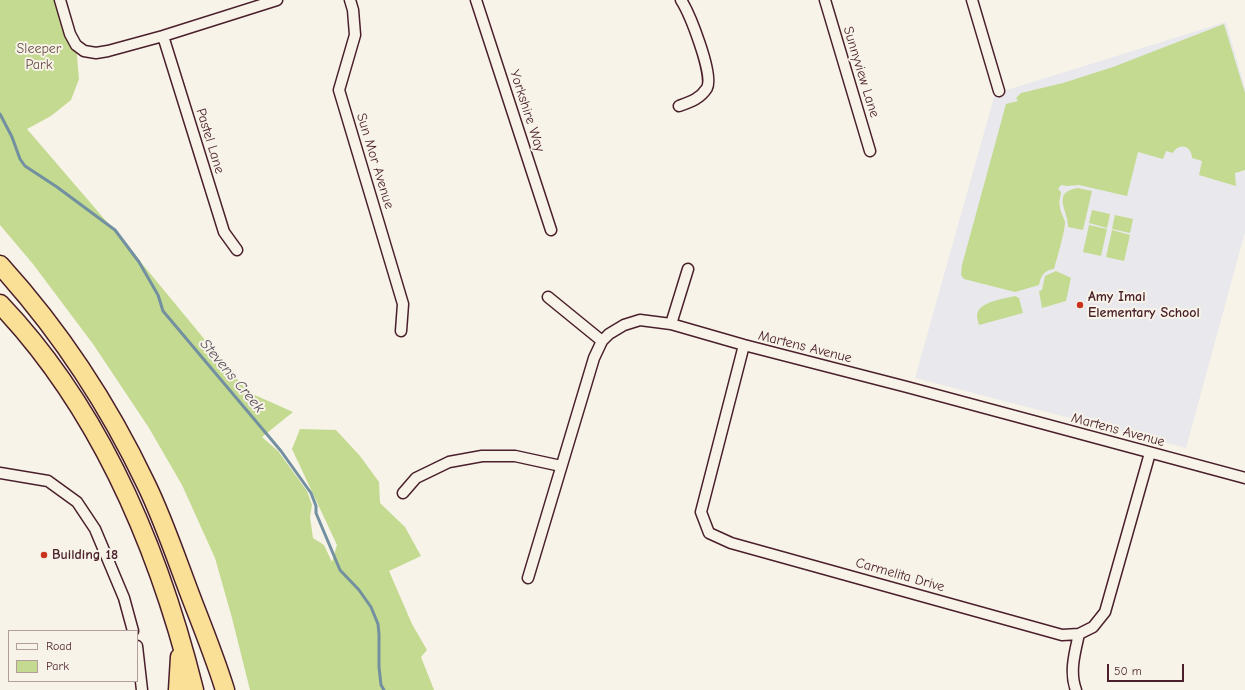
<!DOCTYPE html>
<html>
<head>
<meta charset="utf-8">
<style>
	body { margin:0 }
	#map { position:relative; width:1245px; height:690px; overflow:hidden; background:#f7f3e8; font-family:"Comic Neue",sans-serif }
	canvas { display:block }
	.legend { position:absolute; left:8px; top:630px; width:130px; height:52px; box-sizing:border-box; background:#f7f3e8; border:1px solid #b29e9c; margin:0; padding:5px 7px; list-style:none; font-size:12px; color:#4a1f2b }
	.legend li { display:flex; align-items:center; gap:8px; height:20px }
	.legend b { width:20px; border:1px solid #b29e9c }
	.scale { position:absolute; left:1107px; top:664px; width:77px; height:18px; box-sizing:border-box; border:2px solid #4a1f2b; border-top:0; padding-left:5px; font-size:12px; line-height:14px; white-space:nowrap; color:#4a1f2b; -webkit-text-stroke:3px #f7f3e8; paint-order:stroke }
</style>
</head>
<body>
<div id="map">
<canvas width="1245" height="690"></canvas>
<ul class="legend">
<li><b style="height:5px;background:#f7f3e8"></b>Road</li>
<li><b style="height:11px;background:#c3da90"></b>Park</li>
</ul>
<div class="scale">50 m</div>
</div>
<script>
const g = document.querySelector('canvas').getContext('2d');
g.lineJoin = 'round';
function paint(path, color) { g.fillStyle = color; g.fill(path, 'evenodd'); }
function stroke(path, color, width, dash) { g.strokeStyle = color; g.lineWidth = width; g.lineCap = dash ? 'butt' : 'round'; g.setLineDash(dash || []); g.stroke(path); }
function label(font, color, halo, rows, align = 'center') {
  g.font = font + ' "Comic Neue",sans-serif'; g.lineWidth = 4; g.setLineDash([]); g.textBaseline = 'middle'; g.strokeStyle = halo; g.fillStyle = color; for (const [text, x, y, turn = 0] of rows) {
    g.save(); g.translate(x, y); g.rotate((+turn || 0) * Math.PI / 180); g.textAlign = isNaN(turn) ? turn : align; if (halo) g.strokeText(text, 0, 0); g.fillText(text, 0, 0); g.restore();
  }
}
paint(new Path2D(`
	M1226,22L1245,88V232L1186,448L915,378L994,97L997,93Z`), '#e9e9ed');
paint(new Path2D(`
	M0,0H60L76,45L79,79L71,100L51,116L27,129L125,243L248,392L293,412L262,437L278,451L307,491L312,505L310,517L313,538L324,545L332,562L337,545L292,449L300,429L336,430L360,456L379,482L380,503L405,527L421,556L389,571L412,624L427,650L421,657L434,690H250L232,618L215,558L182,485L149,428L93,344L33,264L0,225Z
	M1224,24L1245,93V170L1235,173L1236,186L1199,175L1202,161L1192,158C1192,146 1179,142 1173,153L1166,151L1163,159L1138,152L1127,196L1079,185L1067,186L1061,185L1058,189L1061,192C1061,197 1058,201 1060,207C1060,212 1064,217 1065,222C1065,232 1057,258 1054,269C1044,270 1041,276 1039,285L1015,292L964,279L961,275L962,265L1006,104L1018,101L1016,98L1021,93L1063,83L1113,67Z
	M1078,188L1092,191L1083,230L1068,227C1069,212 1050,192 1078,188Z
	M1092,210L1110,214L1107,228L1089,223Z
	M1115,215L1133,219L1130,233L1112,229Z
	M1089,225L1107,229L1101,256L1083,252Z
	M1112,230L1130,235L1124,261L1106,257Z
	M1056,271L1071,278L1066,301L1042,308L1039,291L1042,290L1045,276Z
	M1015,296L1019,298L1023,313L979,325C978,322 977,318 977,315C979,301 1004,299 1015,296Z`), '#c3da90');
stroke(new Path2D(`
	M0,114L12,137L20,159L25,166L57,187L115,230L139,262L158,295L163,311L281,451L311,493L316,506V513L340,570L359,590L371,607L378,624L379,634V667L381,685L384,690`), '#7390a0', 3);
const street = new Path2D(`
	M60,0L70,34L76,45L84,51L96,53L108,51L163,36L277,0
	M350,0L353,10L355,35L339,90L403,304L401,331
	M476,0L551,230
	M825,0L870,151
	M972,0L999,91
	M163,36L224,232L237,250
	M679,106C690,102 700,99 707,88C714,75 690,14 681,0
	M548,297L602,341
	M671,324L688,269
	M744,345L701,512L709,533L731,543L1062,635L1079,634L1093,627L1105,612L1150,453
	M0,473L48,481L77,502L95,529L124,598L133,631
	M403,493L416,478L449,462L482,456H515L561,466
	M528,578L594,358L602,341L609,334L624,325L640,320L671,324L744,345L907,387L1245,478
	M137,646L142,690
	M1076,690C1069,672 1075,652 1079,634`);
const highway = new Path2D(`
	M0,265C59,330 108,404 146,484C165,523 178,564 194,605C205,633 216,661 225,690
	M0,304C101,410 159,549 194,690
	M178,690L180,657`);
stroke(street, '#4a1f2b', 13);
stroke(highway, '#4a1f2b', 21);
stroke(street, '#f7f3e8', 10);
stroke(highway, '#fadf96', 18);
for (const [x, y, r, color] of [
	[1080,305,4,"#c8321e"],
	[44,555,4,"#c8321e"]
]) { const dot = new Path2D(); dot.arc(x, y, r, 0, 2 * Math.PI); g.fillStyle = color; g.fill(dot); stroke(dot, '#f7f3e8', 1.5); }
label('14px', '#684e44', '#f7f3e8', [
	["Sleeper",39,49],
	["Park",39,65]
]);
label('14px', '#4a1f2b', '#f7f3e8', [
	["Sunnyview Lane",861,72,73],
	["Yorkshire Way",527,111,72],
	["Pastel Lane",210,141,73],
	["Sun Mor Avenue",375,161,73],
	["Martens Avenue",805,347,14],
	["Martens Avenue",1118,430,15],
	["Carmelita Drive",900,575,16]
]);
label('bold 14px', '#4a1f2b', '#f7f3e8', [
	["Amy Imai",1088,297],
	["Elementary School",1088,313],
	["Building 18",52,555]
], 'left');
label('italic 15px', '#5b4e5c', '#f7f3e8', [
	["Stevens Creek",232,376,50]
]);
</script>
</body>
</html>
